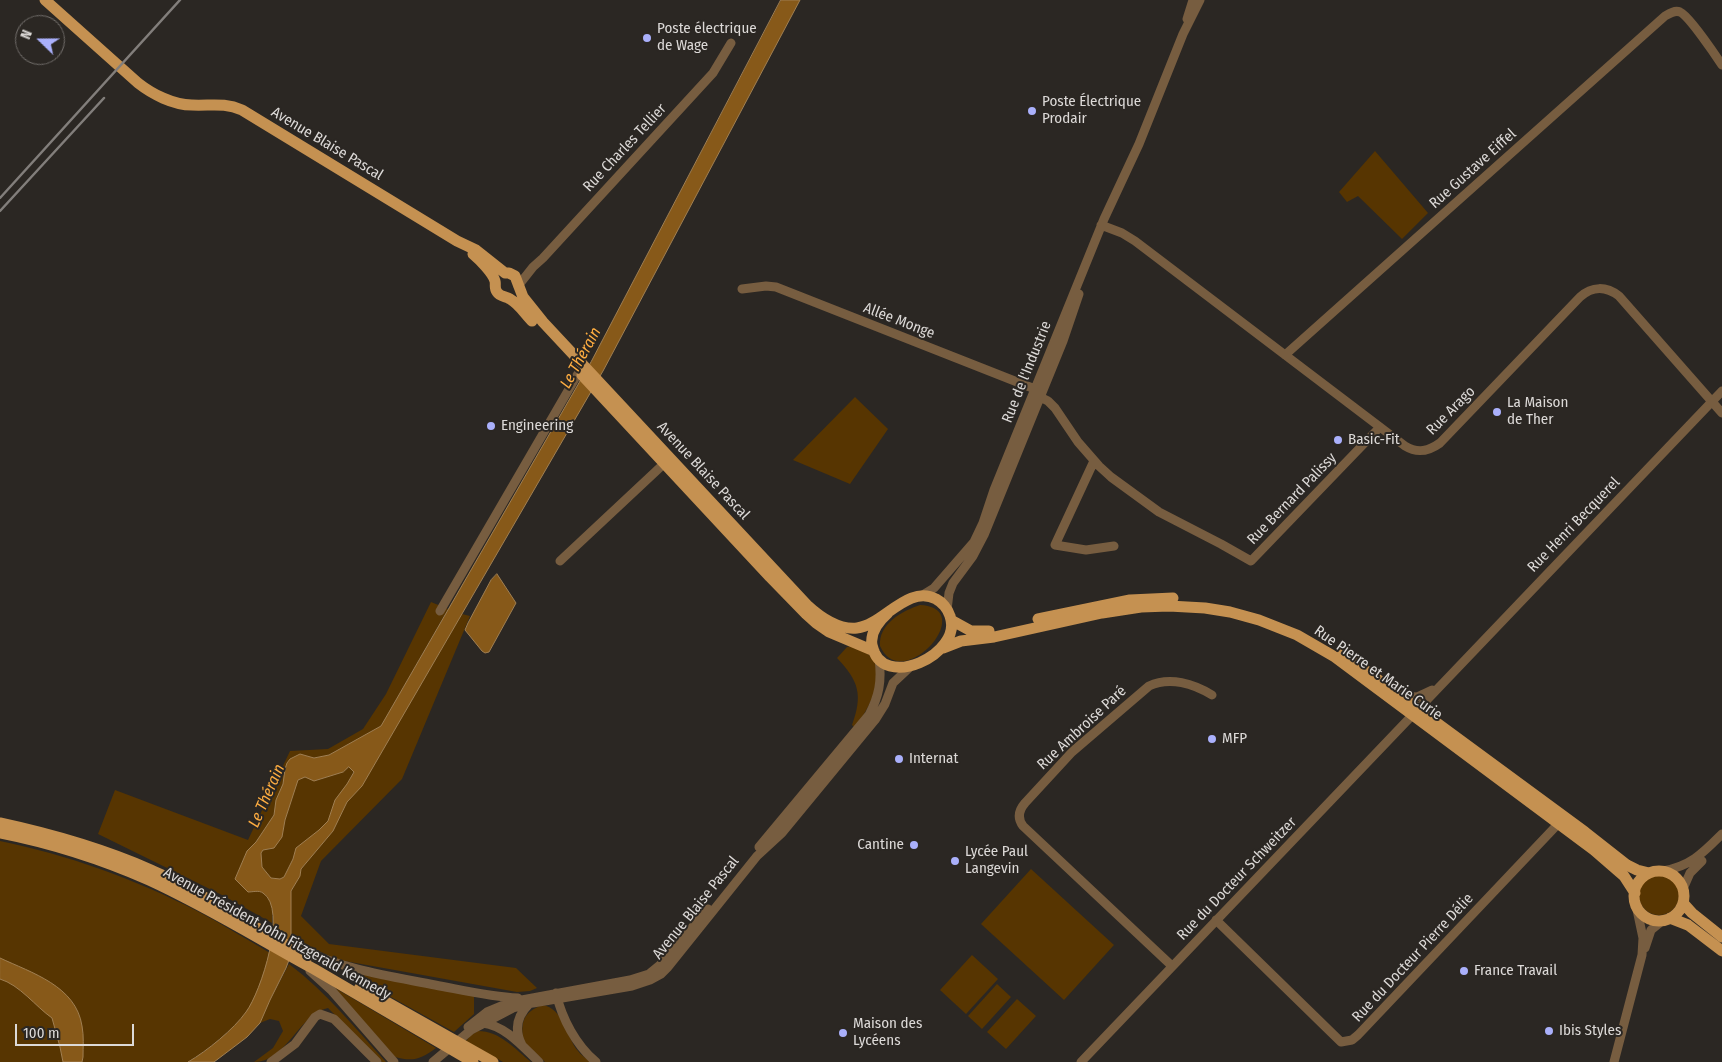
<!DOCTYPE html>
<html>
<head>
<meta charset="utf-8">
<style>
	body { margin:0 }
	#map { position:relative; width:1722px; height:1062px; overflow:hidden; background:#2b2723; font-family:"Fira Sans Condensed",sans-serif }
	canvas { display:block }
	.north { position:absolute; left:15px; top:15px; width:50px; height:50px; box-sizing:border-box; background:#2b2723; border:1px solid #726e6b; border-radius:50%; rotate:292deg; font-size:14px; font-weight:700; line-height:20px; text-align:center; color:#dcd9d7 }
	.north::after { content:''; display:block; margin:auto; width:18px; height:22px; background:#aab0fb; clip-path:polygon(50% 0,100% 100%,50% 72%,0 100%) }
	.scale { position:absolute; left:15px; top:1024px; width:119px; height:22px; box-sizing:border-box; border:2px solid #dcd9d7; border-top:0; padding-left:6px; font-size:15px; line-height:18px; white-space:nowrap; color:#dcd9d7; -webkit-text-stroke:4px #2b2723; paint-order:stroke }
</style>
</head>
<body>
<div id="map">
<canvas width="1722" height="1062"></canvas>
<div class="north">N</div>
<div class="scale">100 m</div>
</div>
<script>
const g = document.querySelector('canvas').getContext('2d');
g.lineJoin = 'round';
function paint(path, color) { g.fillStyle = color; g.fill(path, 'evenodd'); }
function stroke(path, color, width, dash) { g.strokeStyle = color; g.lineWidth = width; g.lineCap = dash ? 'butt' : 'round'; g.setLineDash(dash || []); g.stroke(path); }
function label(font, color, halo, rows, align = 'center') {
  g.font = font + ' "Fira Sans Condensed",sans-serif'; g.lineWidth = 4; g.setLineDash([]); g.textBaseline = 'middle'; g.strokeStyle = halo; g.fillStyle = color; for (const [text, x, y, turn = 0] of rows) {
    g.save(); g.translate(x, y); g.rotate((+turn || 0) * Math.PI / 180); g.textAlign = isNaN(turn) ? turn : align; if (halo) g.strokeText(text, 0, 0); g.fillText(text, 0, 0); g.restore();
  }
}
paint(new Path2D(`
	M1375,151L1428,213L1402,239L1358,196L1347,202L1339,192Z
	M855,397L888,429L850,484L793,460Z
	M431,602L448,609L381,726L329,755L314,758L300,754L285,769L283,784L276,800L274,815L256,842L247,851L235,879L248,892L260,891C273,897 273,911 272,923L224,896L98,834L115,790L248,840L290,751L328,749L363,729L386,694Z
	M920,605C980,608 902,696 880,646C878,624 902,611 920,605Z
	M462,614L470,616L402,779L321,861L301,916L329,944L516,968L537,988L530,991L517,992L339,960L294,940L291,935V891L300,876L301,869L333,831L347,802L362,785Z
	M853,646C857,648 863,650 867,653C891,673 868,709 855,728L852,725C863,695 859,681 837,658L847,647Z
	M349,767L354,771L328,821L319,830L297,848L293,859L284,877L280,879L271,878L262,867L261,853L263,850L271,849L282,837L285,820L298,780L305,777L315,781L343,772Z
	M0,841C68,855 135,879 197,911C222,924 246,939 270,953C265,972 258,995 247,1011C235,1028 206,1051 188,1062H0Z
	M1031,869L1114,945L1064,1000L981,924Z
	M1639 895a20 20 0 1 1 40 0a20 20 0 1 1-40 0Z
	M972,955L998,979L966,1014L940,990Z
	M289,964C326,992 355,1028 386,1062H382L328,1008C300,1013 286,1062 254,1062L273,1048L283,1031L279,1021L270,1019L260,1023L270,1000Z
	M345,970L474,996V1014L454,1032L344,971Z
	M997,984L1011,997L982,1029L968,1016Z
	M330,985L436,1048C421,1059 413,1062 395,1057Z
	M1017,999L1036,1016L1006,1049L987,1032Z
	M542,1005C564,1008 566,1037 578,1051C581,1055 587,1059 591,1062H545L523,1041C521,1021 523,1013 542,1005Z
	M478,1031C500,1031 515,1049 531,1062H503L466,1041L471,1035Z`), '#573501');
const water = new Path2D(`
	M781,0H800L603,371L362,786L347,802L333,831L301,869L300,876L291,891V948L289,960L286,968L270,1000L260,1023L247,1037L214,1062H188C207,1051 234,1029 246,1012C261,992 288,909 263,893C259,890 253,892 248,892L235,879L247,851L256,842L274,815L276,800L283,784L285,769L287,763L290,759L300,754L314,758L329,755L381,726L591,362ZM349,767L354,772L347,784L335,800L328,821L319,830L296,848L293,859L284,877L280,879L271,878L262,867L261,853L263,850L274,848L282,837L285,820L298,780L305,777L314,781L343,772Z
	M497,574L516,603L489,652L485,653L482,651L465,630L468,623L491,580Z
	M0,958C32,973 76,986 82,1026C84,1036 83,1047 83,1057L82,1062H63L60,1047L52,1018C35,1006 20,985 0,979Z`);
paint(water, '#875919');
stroke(water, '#a07f52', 1);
stroke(new Path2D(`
	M1187,19L1193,0
	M1101,225L1122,233L1135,241L1405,446C1418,454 1429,451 1440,443L1580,297C1592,286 1606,286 1619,296L1722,413
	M518,286L533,267L543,258L713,73L731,43
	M742,289L766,286L776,287L1040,391
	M1285,355L1665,16C1670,13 1675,10 1680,12C1689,16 1716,56 1722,65
	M1036,395L1048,401L1055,408L1078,442L1099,466L1111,477L1159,512L1221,544L1251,561L1380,427
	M1094,461L1055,545L1086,550L1114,546
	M560,561L669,459
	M921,596L934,588L974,542L983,523L994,490L1104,219L1139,144L1183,34L1200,0
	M947,610L949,593L953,583L973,556L984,535L1063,341L1079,294
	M440,611L583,365
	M1402,696L1417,697L1432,690
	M759,847L869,715C879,696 882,681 879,659
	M1663,871C1691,866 1703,853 1722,834
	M1683,889L1690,873L1702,861
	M1216,920L1341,1042L1352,1040L1358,1035L1558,824L1561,819
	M1645,948L1651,930L1662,921
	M302,949C344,970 389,976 435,985C462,990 490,997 518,998
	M1172,966L1023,826C1017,818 1019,810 1025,803L1072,752L1149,686C1170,676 1194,684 1212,695
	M310,971L332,991L394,1062
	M556,993C562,1019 576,1045 596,1062
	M483,1023C506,1026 523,1047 539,1062
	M468,1027L487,1012L511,1002L630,980L649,974L660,965L708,909
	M522,1045C514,1030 517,1016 529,1004
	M271,1062L295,1044L315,1017L320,1014L334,1019L377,1062
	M433,1062L471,1030L513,1008L533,1003L632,986L650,980L661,974L668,967L757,856L782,833L875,720L885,704L893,683L909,668
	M1081,1062L1722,391
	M1614,1062L1642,955L1643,938L1636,905`), '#775d40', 9);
stroke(new Path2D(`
	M45,0L138,83C152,94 173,105 192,105C210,106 224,102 242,110L457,241L476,250L505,273H509L515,276L523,297L543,322L807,605C820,617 838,630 857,628C883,625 908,584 936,599C942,602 948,609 950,616C964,654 881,693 872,645C870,633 879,621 888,613
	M473,254C479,259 493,273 495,281C496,285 494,288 497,292C500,297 506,296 510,299C519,304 525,314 532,321
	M582,375L770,577L806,614L816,623L829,632L874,651
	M1038,619L1130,600L1173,598
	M951,620L971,631H989
	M943,648L961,641L994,637L1102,613L1141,607L1169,606L1205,608L1230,612L1259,620L1297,635L1335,657L1594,850L1624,876L1635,893
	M1343,654L1585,832L1627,865L1637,870L1649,873
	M0,823C51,834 103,849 151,870C167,877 183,885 199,893
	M0,833C51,843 101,859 149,880C206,906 259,939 314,969L473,1062
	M1634 896a25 25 0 1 1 50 0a25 25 0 1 1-50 0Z
	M192,890L307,957
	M1683,903L1692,913L1722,937
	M1670,918L1688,925L1722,951
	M360,987L493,1062`), '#c59151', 11);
stroke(new Path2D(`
	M0,198L180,0
	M0,211L104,98`), '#827e7b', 2.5);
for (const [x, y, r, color] of [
	[647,38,5,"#aab0fb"],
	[1032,111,5,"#aab0fb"],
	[1497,412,5,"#aab0fb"],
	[491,426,5,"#aab0fb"],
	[1338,440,5,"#aab0fb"],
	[1212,739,5,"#aab0fb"],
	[899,759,5,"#aab0fb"],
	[914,845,5,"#aab0fb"],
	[955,861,5,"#aab0fb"],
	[1464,971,5,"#aab0fb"],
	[1549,1031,5,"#aab0fb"],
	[843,1033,5,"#aab0fb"]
]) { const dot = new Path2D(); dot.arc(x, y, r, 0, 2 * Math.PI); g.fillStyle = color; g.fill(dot); stroke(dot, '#2b2723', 2); }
label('15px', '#dcd9d7', '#2b2723', [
	["Poste électrique",657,29],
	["de Wage",657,46],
	["Poste Électrique",1042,102],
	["Prodair",1042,119],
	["La Maison",1507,403],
	["de Ther",1507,420],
	["Engineering",501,426],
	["Basic-Fit",1348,440],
	["MFP",1222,739],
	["Internat",909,759],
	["Cantine",904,845,"right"],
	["Lycée Paul",965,852],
	["Langevin",965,869],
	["France Travail",1474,971],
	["Maison des",853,1024],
	["Lycéens",853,1041],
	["Ibis Styles",1559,1031]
], 'left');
label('15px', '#dcd9d7', '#2b2723', [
	["Avenue Blaise Pascal",327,144,31],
	["Rue Charles Tellier",625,148,-47],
	["Rue Gustave Eiffel",1473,169,-42],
	["Allée Monge",899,321,21],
	["Rue de l'Industrie",1027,372,-68],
	["Rue Arago",1451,411,-45],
	["Avenue Blaise Pascal",703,471,47],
	["Rue Bernard Palissy",1292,499,-46],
	["Rue Henri Becquerel",1574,525,-46],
	["Rue Pierre et Marie Curie",1378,673,35],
	["Rue Ambroise Paré",1082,728,-43],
	["Rue du Docteur Schweitzer",1237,879,-46],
	["Avenue Blaise Pascal",696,908,-51],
	["Avenue Président John Fitzgerald Kennedy",277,934,29],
	["Rue du Docteur Pierre Délie",1413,958,-47]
]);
label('italic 16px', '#fead41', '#2b2723', [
	["Le Thérain",581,358,-61],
	["Le Thérain",267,796,-66]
]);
</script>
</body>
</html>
